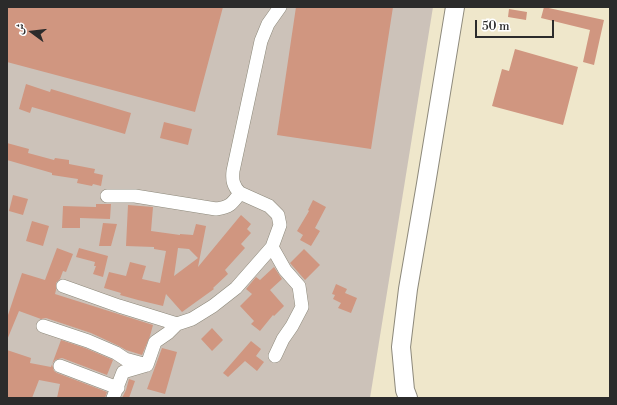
<!DOCTYPE html>
<html>
<head>
<meta charset="utf-8">
<style>
	body { margin:0 }
	#map { position:relative; width:617px; height:405px; overflow:hidden; background:#efe7cb; font-family:"Libre Bodoni",Amiri,serif }
	canvas { display:block }
	.frame { position:absolute; inset:0; border:8px solid #2b2b2b; pointer-events:none }
	.north { position:absolute; left:12px; top:12px; width:40px; height:40px; -webkit-text-stroke:3px #fff; paint-order:stroke; rotate:285deg; font-size:11px; font-weight:700; line-height:16px; text-align:center; color:#2b2b2b }
	.north::after { content:''; display:block; margin:auto; width:14px; height:18px; background:#2b2b2b; clip-path:polygon(50% 0,100% 100%,50% 72%,0 100%) }
	.scale { position:absolute; left:475px; top:20px; width:79px; height:18px; box-sizing:border-box; border:2px solid #2b2b2b; border-top:0; padding-left:5px; font-size:12px; line-height:14px; white-space:nowrap; color:#2b2b2b; -webkit-text-stroke:3px #fff; paint-order:stroke }
</style>
</head>
<body>
<div id="map">
<canvas width="617" height="405"></canvas>
<div class="frame"></div>
<div class="north">ش</div>
<div class="scale">50 m</div>
</div>
<script>
const g = document.querySelector('canvas').getContext('2d');
g.lineJoin = 'round';
function paint(path, color) { g.fillStyle = color; g.fill(path, 'evenodd'); }
function stroke(path, color, width, dash) { g.strokeStyle = color; g.lineWidth = width; g.lineCap = dash ? 'butt' : 'round'; g.setLineDash(dash || []); g.stroke(path); }
paint(new Path2D(`
	M7,7H433L370,398H7Z`), '#ccc2b9');
paint(new Path2D(`
	M7,7H223L195,112L7,62Z
	M296,7H393L371,149L277,135Z
	M544,7L604,20L594,65L583,62L590,30L541,18Z
	M509,9L527,12L526,20L508,17Z
	M515,49L578,67L563,125L492,106L502,69L509,71Z
	M26,84L50,92L51,89L131,113L125,134L32,107L30,113L19,109Z
	M164,122L192,129L188,145L160,138Z
	M7,143L29,149L28,153L54,160L55,158L69,160V164L95,169L94,173L103,175L101,186L93,184L92,186L77,183L78,179L52,175V173L7,160Z
	M13,195L28,199L23,215L9,211Z
	M313,200L326,207L315,228L320,231L311,246L300,240L303,235L297,231L309,211L308,210Z
	M96,204H111L110,219L80,218V228H62L63,206L96,207Z
	M128,205L153,207L151,231L180,235V234L193,235L196,224L206,226L198,267L241,215L251,224L247,229L251,233L241,244L245,248L225,270L228,274L213,288L214,289L182,312L166,294L163,306L138,300L120,295L121,293L104,288L109,272L126,276L130,262L146,266L142,279L160,283L166,251L154,249V247L126,246ZM178,248L189,249L198,258L174,276Z
	M32,221L49,226L43,246L26,241Z
	M103,223L117,224L111,246H99Z
	M57,248L73,254L66,272L63,271L60,279L56,283V290L55,294L153,325L150,336L142,355L126,350L119,346L91,333L46,318L41,319L19,311L7,340V318L22,273L45,280Z
	M79,248L108,256L103,277L93,274L96,266H94L95,262L76,257Z
	M304,249L320,265L305,280L290,263Z
	M274,267L282,279L270,290L284,306L274,316L273,315L260,331L251,324L254,321L240,306L252,294L246,289L256,277L260,280Z
	M336,284L347,289L345,293L357,298L351,313L338,308L341,303L333,299L335,295L332,294Z
	M212,328L223,340L212,351L201,339Z
	M61,340L85,348L113,360L107,375L62,358L55,360L52,364L54,371L57,373L107,392L105,398H57L60,384L39,380L32,398H7V350L31,358L30,363L51,367Z
	M251,341L261,349L256,356L264,362L257,371L245,361L228,377L223,373Z
	M162,348L177,352L165,394L147,389Z
	M129,379L135,381L129,398H122L126,390Z`), '#d09680');
const street = new Path2D(`
	M107,196H135L216,209C230,207 232,204 240,193
	M272,247L285,270L299,286L302,307L292,326L283,339L275,356
	M63,286L119,306L177,324
	M43,326L88,341L116,353L125,359L147,365
	M60,366L118,388
	M113,398L123,372L147,365L155,342L168,333L177,324L192,319L213,306L236,288L272,247L280,225L278,215L269,206L240,193C233,186 232,180 233,171L261,41L268,24L280,7`);
const secondary = new Path2D(`
	M408,398L405,390L401,347L408,289L426,184L455,7`);
stroke(street, '#8d897b', 14);
stroke(secondary, '#8d897b', 20);
stroke(street, '#fff', 13);
stroke(secondary, '#fff', 18);
</script>
</body>
</html>
